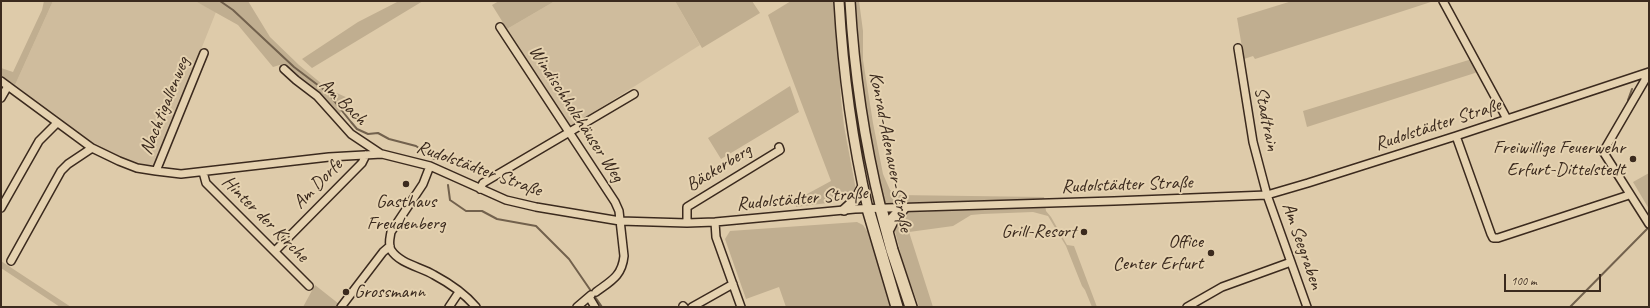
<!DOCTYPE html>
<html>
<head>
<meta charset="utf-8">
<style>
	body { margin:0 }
	#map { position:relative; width:1650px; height:308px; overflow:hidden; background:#decbaa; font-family:Caveat,sans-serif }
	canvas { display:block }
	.frame { position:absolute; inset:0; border:2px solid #3b2a1e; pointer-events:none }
	.scale { position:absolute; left:1504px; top:274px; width:97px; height:18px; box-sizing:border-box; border:2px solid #3b2a1e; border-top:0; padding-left:5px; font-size:12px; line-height:14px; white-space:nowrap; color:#3b2a1e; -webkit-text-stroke:3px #e5d2b0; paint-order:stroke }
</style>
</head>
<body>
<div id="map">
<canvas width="1650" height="308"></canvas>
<div class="frame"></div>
<div class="scale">100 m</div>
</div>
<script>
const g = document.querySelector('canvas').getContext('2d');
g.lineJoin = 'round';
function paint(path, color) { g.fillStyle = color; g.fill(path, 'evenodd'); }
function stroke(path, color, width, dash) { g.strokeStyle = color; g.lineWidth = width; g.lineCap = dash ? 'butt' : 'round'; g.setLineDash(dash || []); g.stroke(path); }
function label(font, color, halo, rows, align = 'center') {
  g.font = font + ' Caveat,sans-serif'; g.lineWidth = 4; g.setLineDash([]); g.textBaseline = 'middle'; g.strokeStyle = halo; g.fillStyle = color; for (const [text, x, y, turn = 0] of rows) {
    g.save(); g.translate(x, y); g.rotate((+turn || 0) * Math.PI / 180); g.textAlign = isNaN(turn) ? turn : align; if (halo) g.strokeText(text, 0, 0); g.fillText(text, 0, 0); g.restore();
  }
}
paint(new Path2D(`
	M53,1H195L216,12L154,167L129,160L102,149L74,130L15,85Z
	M555,1H675L700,45L570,127L507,29Z`), '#cfbc9d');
paint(new Path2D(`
	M44,1H53L15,85L1,75V68L13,72L42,10Z
	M195,1H248L270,37L299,65L328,89L350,99L338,116L321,95L283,64L273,67L238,25Z
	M399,1H423L312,68L302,59L358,22Z
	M499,1H555L507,29L492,5Z
	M675,1H752L760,13L702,48Z
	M791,1H835L841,99L844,126L856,190L847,193L843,201L796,207V200L831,181L768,15Z
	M843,1H846L850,60L856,97L873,190H870L849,76Z
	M854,1H859L863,31V60L873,123L883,174L890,190L897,195L1044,197L1046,211L1051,217L1067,245L1074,246L1097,307H1092L1085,290L1082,286L1066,246L1048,216L1033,212L982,214L971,215L953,226L909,232L933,307H919L903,263L895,231L880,187L869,135L858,52Z
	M1292,1H1434L1255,59L1253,56L1244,59L1237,18Z
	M1472,59L1478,72L1307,127L1303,111Z
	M790,86L799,112L721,159L708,138Z
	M1649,173V209L1633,182Z
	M857,222L863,225L867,231H870L893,307H786L779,287L746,299L725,239L730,231Z
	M1,261L71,307H60L1,268Z
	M315,285L339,304L338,307H303Z`), '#c0ae90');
stroke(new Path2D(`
	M220,1L233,10L294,67L327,92L351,122L357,129L368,134L378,133L389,139L416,146L434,159
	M1628,100L1632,89
	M448,185L450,200L466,211H482L497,219L536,226L569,259L602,307
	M1570,307L1647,229`), '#72614d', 2);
const minor = new Path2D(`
	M1443,1L1507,119
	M500,27L615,202L619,211L624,256C622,276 611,281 596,292
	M1238,48L1253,142L1267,195L1307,307
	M284,69L296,80L317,96L351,134L381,154
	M1645,74V80L1606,147L1604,153L1649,224
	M1,81L92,148L119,161L137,168L156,171L181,174L329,157L382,154L430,166L506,200L536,207L620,221L687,223L715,222L855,209L1114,201L1267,195L1308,183L1456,136L1649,72
	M1,98L8,86
	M1456,136L1491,234L1493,238H1498L1629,195
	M430,166L423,184L391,232C390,238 388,244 391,250C400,264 421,267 434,275C449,283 465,294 476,307
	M156,171L204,53
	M203,172L206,183L309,286
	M480,189L483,183L634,94
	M1,208L39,141L57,123
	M715,222L716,237L741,307
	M687,223V207L780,150L779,147
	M275,251L362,163L366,155
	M11,261L61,171L68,164L92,148
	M589,297L595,307
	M683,306L684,307
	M341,307L383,252L390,246
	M449,307L459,292
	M577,307L591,295
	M692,307L733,284
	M1187,307L1222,287L1291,262`);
const major = new Path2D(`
	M839,1C843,71 852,140 868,209
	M850,1C854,71 864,140 881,209
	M844,210L856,199L863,186`);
const highway = new Path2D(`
	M868,209L897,307
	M881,209L892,250L911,307
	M887,231L893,219L903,208`);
stroke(minor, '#3b2a1e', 10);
stroke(major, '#3b2a1e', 12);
stroke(highway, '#3b2a1e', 14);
stroke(minor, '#e5d2b0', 7);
stroke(major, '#e5d2b0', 9);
stroke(highway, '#e5d2b0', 11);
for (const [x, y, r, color] of [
	[1633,159,4,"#3b2a1e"],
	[406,184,4,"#3b2a1e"],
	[1084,232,4,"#3b2a1e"],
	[1211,253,4,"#3b2a1e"],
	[346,292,4,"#3b2a1e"]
]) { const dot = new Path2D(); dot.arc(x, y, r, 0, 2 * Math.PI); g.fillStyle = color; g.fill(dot); stroke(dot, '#e5d2b0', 1.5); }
label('19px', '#3b2a1e', '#e5d2b0', [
	["Am Bach",343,102,44],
	["Nachtigallenweg",165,106,-68],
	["Windischholzhäuser Weg",576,114,57],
	["Stadtrain",1266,119,79],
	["Rudolstädter Straße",1438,125,-18],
	["Konrad-Adenauer-Straße",890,152,79],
	["Bäckerberg",719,168,-32],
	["Rudolstädter Straße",479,169,20],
	["Am Dorfe",318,184,-46],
	["Rudolstädter Straße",1127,185,-2],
	["Rudolstädter Straße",802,199,-5],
	["Hinter der Kirche",265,219,45],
	["Am Seegraben",1302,246,71]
]);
label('19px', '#3b2a1e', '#e5d2b0', [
	["Freiwillige Feuerwehr",1625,148],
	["Erfurt-Dittelstedt",1625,170],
	["Gasthaus",406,202,"center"],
	["Freudenberg",406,224,"center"],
	["Grill-Resort",1076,232],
	["Office",1203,242],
	["Center Erfurt",1203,264],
	["Grossmann",354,292,"left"]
], 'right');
</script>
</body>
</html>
